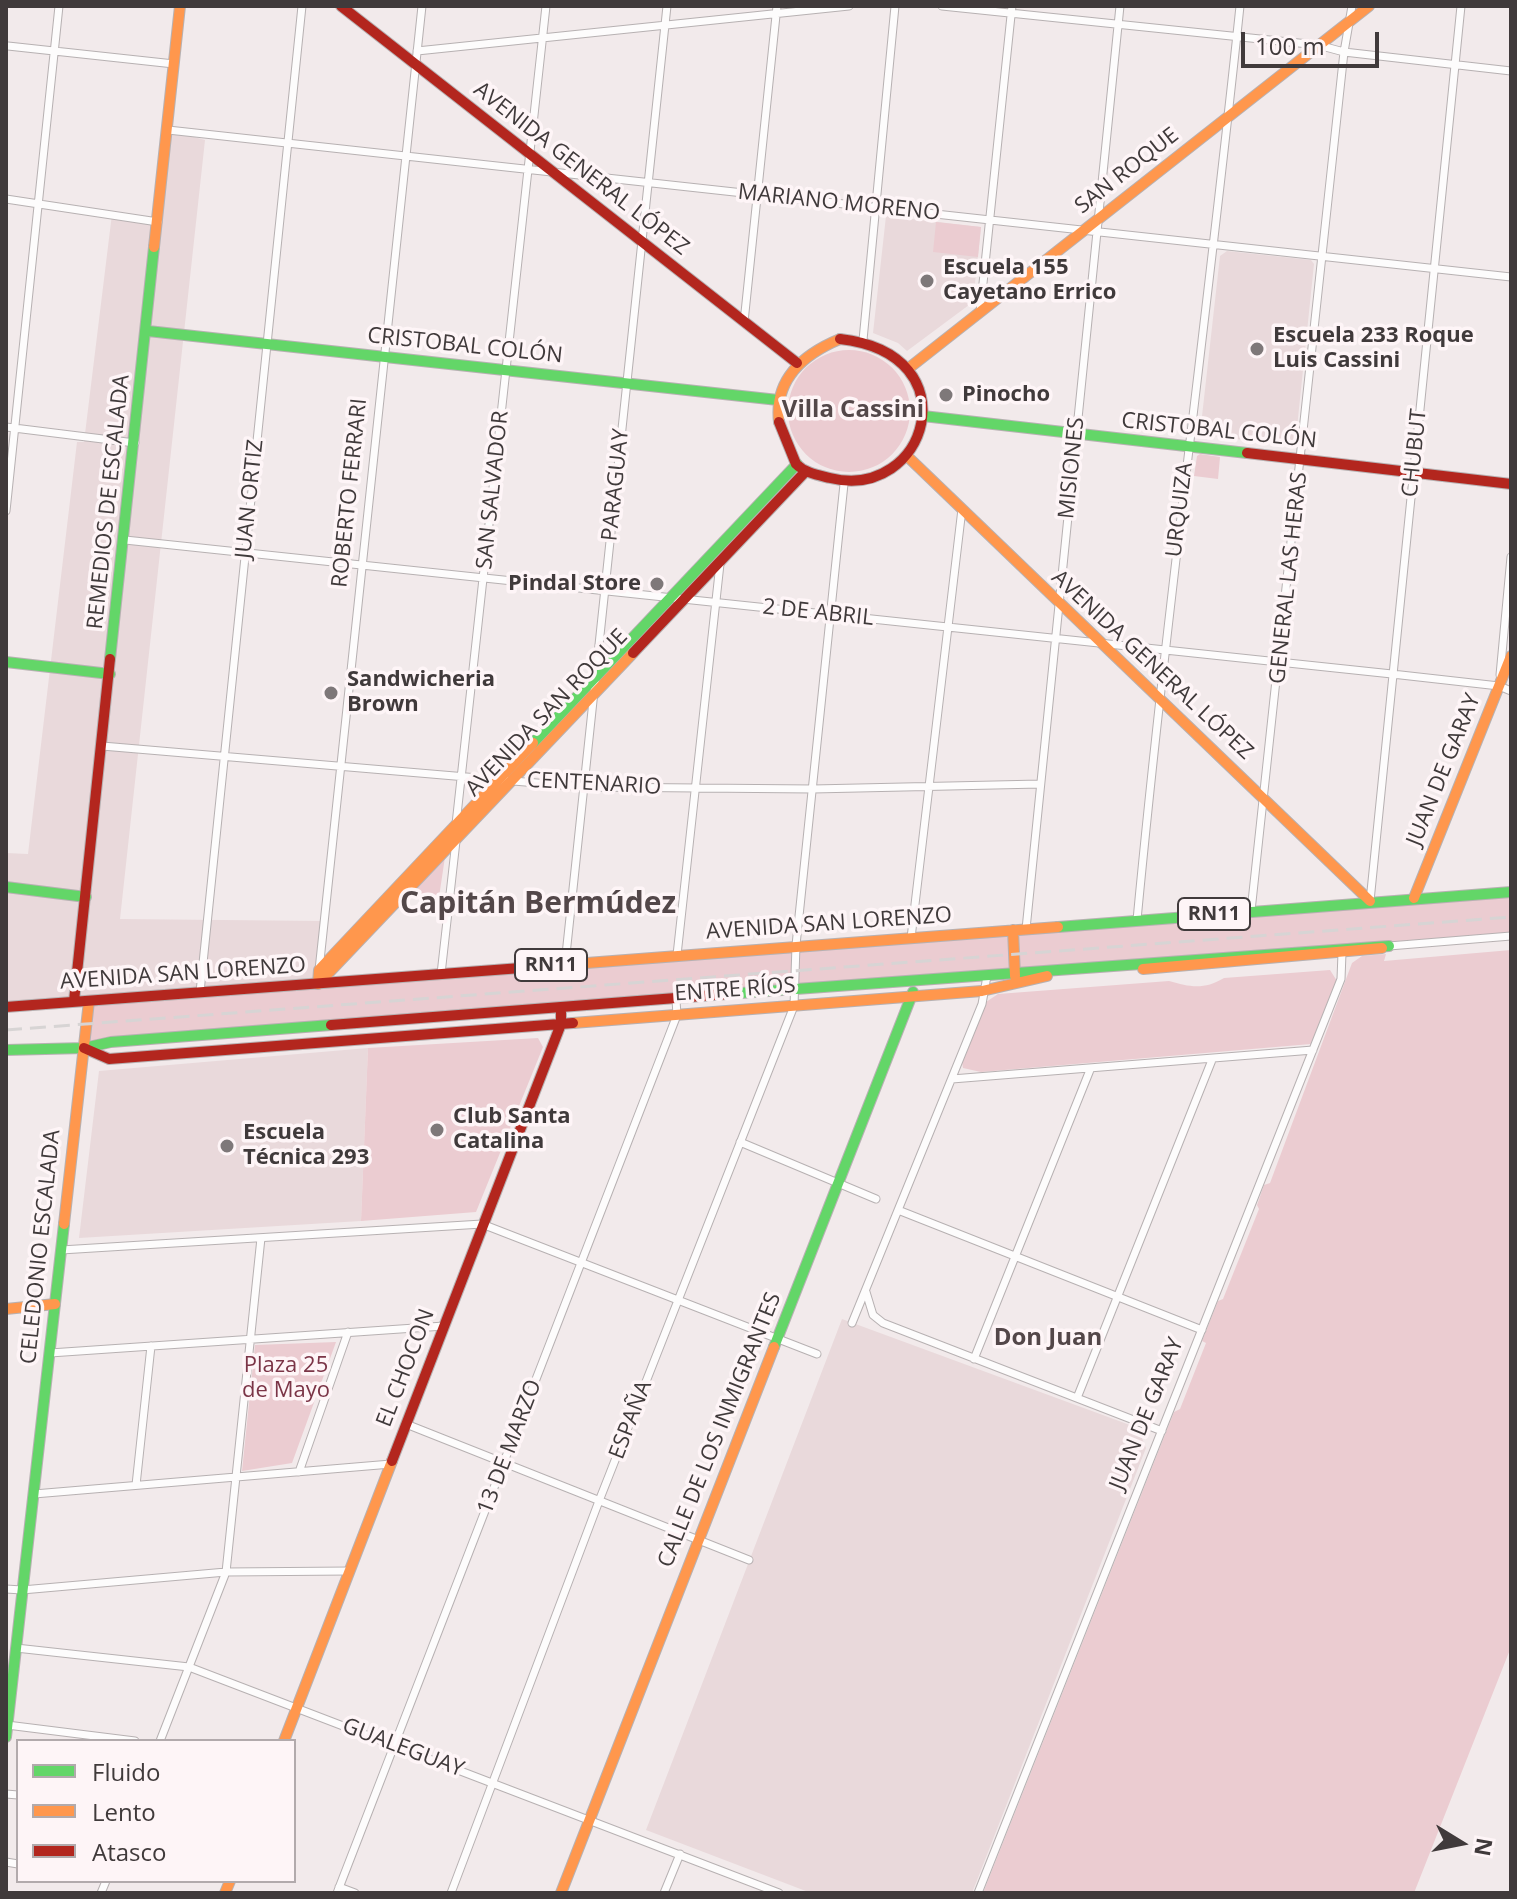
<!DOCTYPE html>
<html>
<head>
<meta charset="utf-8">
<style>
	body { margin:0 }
	#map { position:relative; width:1517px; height:1899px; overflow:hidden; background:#f2eaeb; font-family:"Open Sans",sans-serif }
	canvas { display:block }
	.frame { position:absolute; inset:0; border:8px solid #403a3b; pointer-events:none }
	.legend { position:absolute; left:16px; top:1739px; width:280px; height:144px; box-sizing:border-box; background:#fef5f7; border:2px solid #b2aaac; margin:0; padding:10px 14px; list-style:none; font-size:24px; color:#403a3b }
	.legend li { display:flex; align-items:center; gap:16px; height:40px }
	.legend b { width:40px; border:2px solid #b2aaac }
	.north { position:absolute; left:1421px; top:1803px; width:80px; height:80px; -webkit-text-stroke:6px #fef5f7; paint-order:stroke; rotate:100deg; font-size:22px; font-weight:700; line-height:32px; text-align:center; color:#403a3b }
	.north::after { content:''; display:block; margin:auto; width:28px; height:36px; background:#403a3b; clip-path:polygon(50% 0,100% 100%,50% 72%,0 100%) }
	.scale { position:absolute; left:1241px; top:32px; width:138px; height:36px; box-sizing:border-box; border:4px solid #403a3b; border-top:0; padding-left:10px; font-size:24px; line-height:28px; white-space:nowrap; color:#403a3b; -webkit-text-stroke:6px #fef5f7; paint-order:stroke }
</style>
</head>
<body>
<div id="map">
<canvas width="1517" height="1899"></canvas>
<div class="frame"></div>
<ul class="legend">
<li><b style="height:10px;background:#63d668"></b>Fluido</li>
<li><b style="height:10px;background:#ff974d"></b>Lento</li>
<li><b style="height:10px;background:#b3261e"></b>Atasco</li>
</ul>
<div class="north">N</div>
<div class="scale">100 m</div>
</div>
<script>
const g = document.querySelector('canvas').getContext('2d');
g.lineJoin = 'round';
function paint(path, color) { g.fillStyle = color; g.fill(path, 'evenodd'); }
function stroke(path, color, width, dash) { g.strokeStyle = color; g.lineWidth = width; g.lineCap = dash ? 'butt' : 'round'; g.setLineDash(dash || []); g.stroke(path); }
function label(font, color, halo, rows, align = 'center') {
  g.font = font + ' "Open Sans",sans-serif'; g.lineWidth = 7; g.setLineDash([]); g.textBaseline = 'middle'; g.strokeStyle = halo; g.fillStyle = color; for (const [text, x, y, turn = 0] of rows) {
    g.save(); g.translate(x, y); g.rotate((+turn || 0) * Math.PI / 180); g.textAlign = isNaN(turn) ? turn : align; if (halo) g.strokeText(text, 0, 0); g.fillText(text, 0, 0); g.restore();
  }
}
paint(new Path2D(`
	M168,130L205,140L120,919L324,921L318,984L6,1009V853L28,854L77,442H84L112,214L158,221Z
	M886,216L981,227L973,302L907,351L898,343L873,333Z
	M1227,251L1311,260L1314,264L1295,447L1200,434L1220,256Z
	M368,1048L361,1221L79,1238L99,1071Z
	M842,1319L1138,1428L1146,1448L972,1893H811L646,1830Z`), '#e9d9db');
paint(new Path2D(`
	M936,222L981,227L978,257L933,252Z
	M788 411a61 61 0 1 1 122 0a61 61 0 1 1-122 0Z
	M1200,454L1220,457L1218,479L1194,476L1197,456Z
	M445,857L439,897L405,896Z
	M1511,892V936L84,1048L89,1001Z
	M1511,950V1647L1414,1893H983L1174,1412L1180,1409L1206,1343L1202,1341L1218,1301L1223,1299L1259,1209L1257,1205L1264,1185L1270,1183L1352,963L1362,956L1386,954L1384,961Z
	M1330,970L1337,981L1311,1044L981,1072L963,1068L962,1062L986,1002L998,994L1169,981C1190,987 1204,990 1224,978Z
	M538,1038L543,1047L476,1212L361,1221L368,1048Z
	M336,1342L292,1463L242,1471L255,1345Z`), '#ebccd1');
const street = new Path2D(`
	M942,6L1318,45L1344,52L1511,71
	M8,46L174,64
	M417,51L849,6
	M168,130L1511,277
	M6,199L158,222
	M980,312L1012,6
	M744,322L777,6
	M863,340L895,6
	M6,427L135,443
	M6,511L59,6
	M125,540L1392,674L1499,686L1511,691
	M1500,675L1511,557
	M102,746L584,787L813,789L1040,784
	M456,824L546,6
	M1370,901L1461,6
	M1251,911L1344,52L1352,6
	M1137,920C1166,615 1208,311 1240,6
	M1026,929L1120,6
	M911,938L962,509
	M1389,946L1511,936
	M677,955L720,564
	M565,964L667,6
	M319,970L422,6
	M441,974L456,841
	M200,992L302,6
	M952,1079L1313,1050
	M740,1142L876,1199
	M898,1210L1202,1330
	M61,1250L482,1224L817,1354
	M866,1292L873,1315L883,1323L1162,1431
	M852,1323L982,1004L987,976
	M50,1353L444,1326
	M974,1359L1090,1070
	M1077,1398L1212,1060
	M406,1424L749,1560
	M299,1472L348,1332
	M136,1485L151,1346
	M34,1494L391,1464
	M6,1589L22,1590L226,1572L350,1571
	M16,1648L189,1667L779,1893
	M7,1725L135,1741
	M160,1741L226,1572L261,1238
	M6,1794L18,1795
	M6,1862L18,1864
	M339,1887L355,1893
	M101,1893L106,1881
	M337,1893L677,1015L676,1000
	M451,1893L599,1501L794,1006L796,945L844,484
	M664,1893L680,1854
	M978,1893L1341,979L1342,953`);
const fast = new Path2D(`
	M148,331L778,400
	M923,416L1247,453
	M110,659L154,247
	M6,662L110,674
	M533,743L797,464
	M6,887L86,897
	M1058,927L1511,892
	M727,994L1389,946
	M6,1050L84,1048L111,1042L331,1025
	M774,1347L913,992
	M6,1737L64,1224`);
const slow = new Path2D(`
	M154,247L180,6
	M909,368L1369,6
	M779,422C774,379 804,354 840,339
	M908,457L1370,901
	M1414,898L1511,656
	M1013,930L1015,976
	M521,968L1058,927
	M1143,969L1382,948
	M318,984L319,970L533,743
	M318,984L633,653
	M573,1023L982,991L1047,976
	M64,1224L89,1001
	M6,1309L55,1304
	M284,1741L392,1461
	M225,1893L230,1881
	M561,1893L774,1347`);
const jam = new Path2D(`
	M341,6L797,363
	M779,422L796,464C805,473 818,475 830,478C927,502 973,354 840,339
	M1247,453L1511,484
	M633,653L806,471
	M74,1001L110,659
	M6,1007L521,968
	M331,1025L727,994
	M84,1048L109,1059L573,1023
	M392,1461L561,1024V1008`);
stroke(street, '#b7b1b2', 9);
stroke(fast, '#b7b1b2', 12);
stroke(slow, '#b7b1b2', 12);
stroke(jam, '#b7b1b2', 12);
stroke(street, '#fdfcfc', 7);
stroke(fast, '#63d668', 10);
stroke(slow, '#ff974d', 10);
stroke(jam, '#b3261e', 10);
stroke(new Path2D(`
	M6,1030L1511,917`), '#d7d4d4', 3, [16, 8]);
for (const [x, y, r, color] of [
	[927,281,8,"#7e7879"],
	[1257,349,8,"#7e7879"],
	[946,395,8,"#7e7879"],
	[657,584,8,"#7e7879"],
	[331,693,8,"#7e7879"],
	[437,1130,8,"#7e7879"],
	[227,1146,8,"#7e7879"]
]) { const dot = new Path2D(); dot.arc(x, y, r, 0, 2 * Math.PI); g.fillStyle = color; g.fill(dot); stroke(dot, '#fef5f7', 3); }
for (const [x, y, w] of [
	[1214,914,72],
	[551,965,72]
]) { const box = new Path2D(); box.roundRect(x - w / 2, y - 16, w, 32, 6); g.fillStyle = '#fef5f7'; g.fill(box); stroke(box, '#403a3b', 2); }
label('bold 20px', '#403a3b', null, [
	["RN11",1214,914],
	["RN11",551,965]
]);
label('22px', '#403a3b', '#fef5f7', [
	["AVENIDA GENERAL LÓPEZ",581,169,38],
	["SAN ROQUE",1127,171,-38],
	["MARIANO MORENO",839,203,6],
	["CRISTOBAL COLÓN",465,346,6],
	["CRISTOBAL COLÓN",1219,431,6],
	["CHUBUT",1415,453,-84],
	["MISIONES",1072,468,-84],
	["PARAGUAY",616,485,-84],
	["SAN SALVADOR",493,490,-84],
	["ROBERTO FERRARI",350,493,-84],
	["JUAN ORTIZ",250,499,-84],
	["REMEDIOS DE ESCALADA",109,502,-84],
	["URQUIZA",1180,510,-83],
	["GENERAL LAS HERAS",1289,578,-84],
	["2 DE ABRIL",818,613,6],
	["AVENIDA GENERAL LÓPEZ",1152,665,43],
	["AVENIDA SAN ROQUE",547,713,-46],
	["JUAN DE GARAY",1444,770,-68],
	["CENTENARIO",594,784,3],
	["AVENIDA SAN LORENZO",829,924,-4],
	["AVENIDA SAN LORENZO",183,974,-4],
	["ENTRE RÍOS",735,990,-4],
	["CELEDONIO ESCALADA",41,1247,-84],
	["EL CHOCON",406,1368,-69],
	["JUAN DE GARAY",1147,1414,-68],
	["ESPAÑA",631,1420,-69],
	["CALLE DE LOS INMIGRANTES",720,1430,-68],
	["13 DE MARZO",510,1447,-69],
	["GUALEGUAY",403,1748,21]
]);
label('bold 22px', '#403a3b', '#fef5f7', [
	["Escuela 155",943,268],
	["Cayetano Errico",943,293],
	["Escuela 233 Roque",1273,336],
	["Luis Cassini",1273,361],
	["Pinocho",962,395],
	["Pindal Store",641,584,"right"],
	["Sandwicheria",347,680],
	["Brown",347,705],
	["Club Santa",453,1117],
	["Catalina",453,1142],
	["Escuela",243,1133],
	["Técnica 293",243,1158]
], 'left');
label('22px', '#7b3547', '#fef5f7', [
	["Plaza 25",286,1366],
	["de Mayo",286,1391]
]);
label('bold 24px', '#534749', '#fef5f7', [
	["Villa Cassini",853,410],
	["Don Juan",1048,1338]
]);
label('bold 30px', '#534749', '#fef5f7', [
	["Capitán Bermúdez",538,904]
]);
</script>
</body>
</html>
